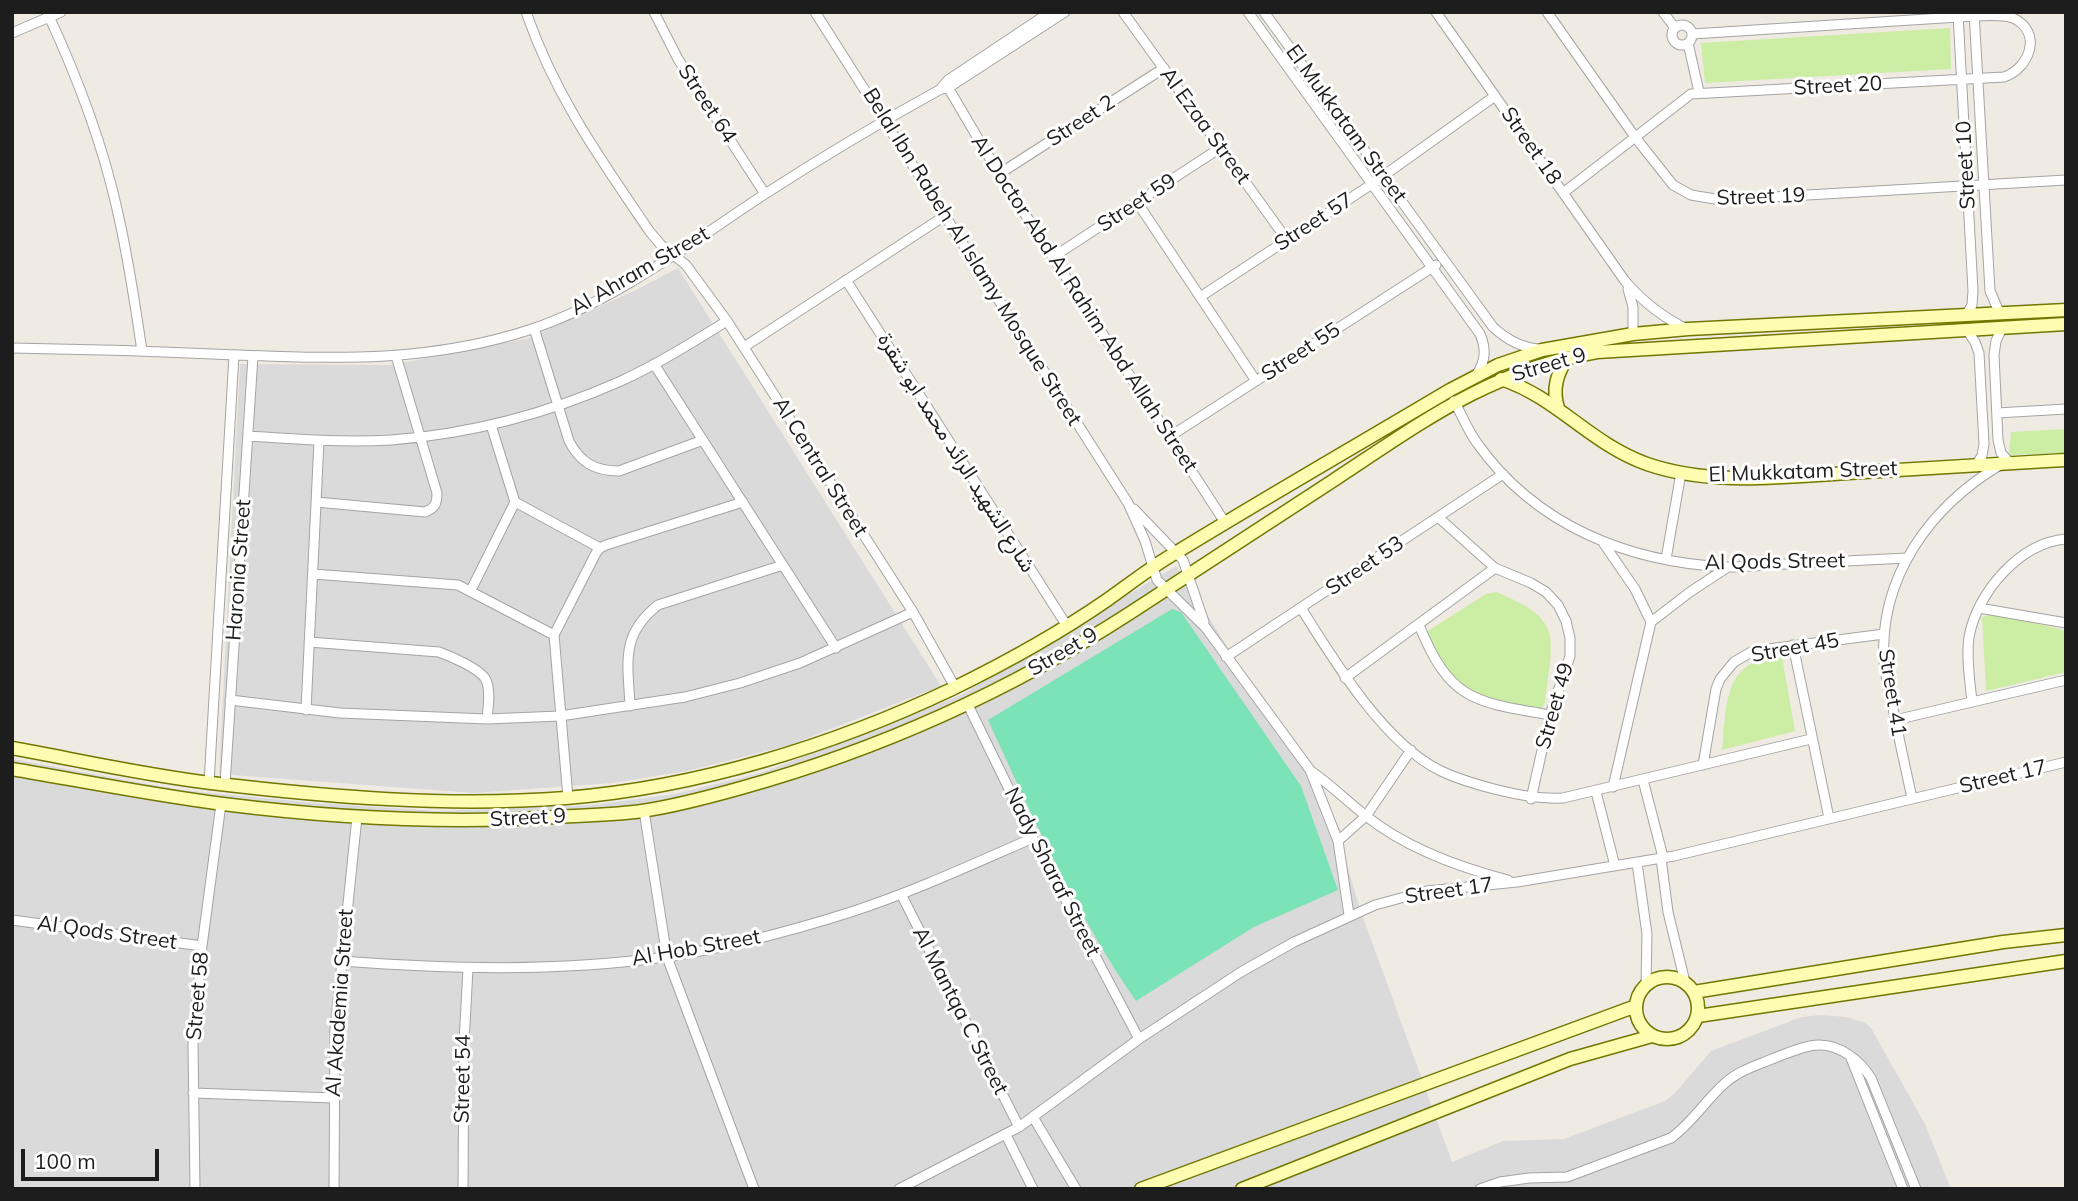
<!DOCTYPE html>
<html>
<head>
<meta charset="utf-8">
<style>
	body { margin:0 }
	#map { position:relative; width:2078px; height:1201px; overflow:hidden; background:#efeae2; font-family:Mulish,sans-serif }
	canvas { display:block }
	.frame { position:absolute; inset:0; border:14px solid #1d1d1d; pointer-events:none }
	.scale { position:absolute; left:21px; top:1149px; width:138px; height:32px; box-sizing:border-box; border:4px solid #1d1d1d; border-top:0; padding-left:9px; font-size:21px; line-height:24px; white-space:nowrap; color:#1d1d1d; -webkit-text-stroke:5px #fff; paint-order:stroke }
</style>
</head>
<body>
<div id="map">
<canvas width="2078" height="1201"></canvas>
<div class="frame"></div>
<div class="scale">100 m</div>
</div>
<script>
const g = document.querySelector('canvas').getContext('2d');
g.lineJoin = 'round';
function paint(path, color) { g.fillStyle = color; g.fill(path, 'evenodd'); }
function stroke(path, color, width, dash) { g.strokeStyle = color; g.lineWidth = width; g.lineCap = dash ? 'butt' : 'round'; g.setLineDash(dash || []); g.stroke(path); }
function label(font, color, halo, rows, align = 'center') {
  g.font = font + ' Mulish,"Noto Sans Arabic",sans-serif'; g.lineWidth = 6; g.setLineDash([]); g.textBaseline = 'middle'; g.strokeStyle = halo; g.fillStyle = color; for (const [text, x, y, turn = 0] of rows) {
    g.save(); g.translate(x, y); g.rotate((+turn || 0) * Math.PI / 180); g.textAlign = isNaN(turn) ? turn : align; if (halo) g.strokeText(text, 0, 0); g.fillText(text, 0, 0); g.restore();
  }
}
paint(new Path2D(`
	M678,268L941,686L790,745L687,771L612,783L474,793L219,774L240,364L391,365L530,338L634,291Z
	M1176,566L1295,753L1335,824L1360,909L1452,1162L1503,1141L1564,1139L1665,1101L1675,1093L1711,1051L1802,1017L1820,1015L1847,1017L1865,1023L1871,1028L1925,1124L1951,1189H12V759L181,790L313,803L438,811L593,805L675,794L760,773L884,727L963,694Z`), '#dbdada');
paint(new Path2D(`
	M1950,28L1951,69L1705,83L1701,43Z
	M2066,429V453L2009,455L2011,432Z
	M1496,592C1566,620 1552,638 1545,703C1538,715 1530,714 1517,713C1463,708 1449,677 1423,634L1486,594Z
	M1997,613L2066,631V672L1986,691L1982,617Z
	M1782,657L1795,731L1722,750C1726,720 1722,675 1755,662C1763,659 1773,658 1782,657Z`), '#cceda4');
paint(new Path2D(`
	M1172,609L1181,612L1301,786L1338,890L1254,927L1136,1001C1076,914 1032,816 988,720Z`), '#7be3b6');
const street = new Path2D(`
	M47,12C76,74 102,142 117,209C128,256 135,303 142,351
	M526,12C555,96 601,160 650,232L661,245L686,265L727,321L913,612L955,687
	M654,12L678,59L765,194
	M815,12L1128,503L1145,541L1157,580L1206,628L1310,770L1338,841L1349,915
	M1123,12L1287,240
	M1248,12L1480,334C1486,348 1486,360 1477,374
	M1264,12L1493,327C1507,340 1521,348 1540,349
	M1436,12L1625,281C1643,302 1662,317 1687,329
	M1547,12L1635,137L1673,185L1691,195L1721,200L2066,180
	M1663,12L1675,28
	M1974,12L1990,291L2000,314
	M1958,14L1973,291L1972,305L1966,316
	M1672 35a10 10 0 1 1 20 0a10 10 0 1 1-20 0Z
	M12,33L61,12
	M1688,43L1699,92
	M946,84L999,174L1226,524
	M942,87L948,80L1050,12
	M999,174L1164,68
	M1563,193L1691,94L2004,77C2030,68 2043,32 2013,18C2002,14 1986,16 1974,16L1692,34
	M1137,202L1256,381
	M1053,257L1220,148
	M846,280L1067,626
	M1628,289L1633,307V334
	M1200,297L1372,184L1495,96
	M534,328L569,441C580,462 594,471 619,471L703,440
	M2002,328L1996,341L1994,355L1998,440L2001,453L2010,463
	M1967,330L1975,342L1979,353L1984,444L1982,456L1975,466
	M744,347L946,215
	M12,348C79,349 146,351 213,354C325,358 423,365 532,329C617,300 690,243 765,194C822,157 881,122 941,89L948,88L1065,12
	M654,364L836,648
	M1454,401C1462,415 1468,431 1477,443C1536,526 1628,562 1726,567C1745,567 1765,565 1785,564C1825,562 1866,560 1907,558
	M1997,413L2066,409
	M491,425L515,502L600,548
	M248,436C295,439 343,443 391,440C470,434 549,413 621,381C658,364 693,342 727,321
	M1169,437L1436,265
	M316,502L425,512C435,508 437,504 437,493L396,356
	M1134,509L1183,560L1204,622
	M1438,517L1495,568L1531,583L1546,592L1558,605L1566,621L1570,638V656L1550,715L1531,799
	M1604,544L1635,589L1651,622L1613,787
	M1666,559L1681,473
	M313,574L458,585L554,635
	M471,590L515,502
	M1301,608C1333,659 1383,742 1439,770C1457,779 1475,784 1494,789C1519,795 1537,799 1563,798L1811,739
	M1979,608L2066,623
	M1651,622L1690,592L1728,567
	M1419,625C1450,701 1474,702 1550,715
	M309,642L439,652C450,656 481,669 486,680C491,691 488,708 487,719
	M1793,645L1829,818
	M1226,657L1503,474
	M1345,678L1495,568
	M230,700L340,713L487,719L560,716L685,697L740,683L800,663L913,612
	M1972,702C1970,681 1966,658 1969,637C1977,593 2019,543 2066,539
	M967,703L1033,838L1139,1039
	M630,706C628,663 620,635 658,605L783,565
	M306,710L319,441
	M1895,720L2066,680
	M1703,765L1716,689L1720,679L1734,662L1753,651L1884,634
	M1311,771C1331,785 1347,801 1366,816C1406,848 1458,867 1508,880
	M1643,780L1663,857
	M209,783L234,355
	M225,784L253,356
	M1596,792L1615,866
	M568,798L554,635L596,553L600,548L606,545L743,502
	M1912,798C1905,766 1898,735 1892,703C1889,690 1885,675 1884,661C1879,577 1930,507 2000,465
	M644,811L667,957L754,1189
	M1338,841L1366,816L1411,750
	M1661,858L1668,912L1685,982
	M1637,863L1647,934L1646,986
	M901,894L1019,1127
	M12,920L202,946
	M341,961C450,969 557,972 665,957C728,948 791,931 851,912C913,892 973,864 1033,838
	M1851,1058L1903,1189
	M193,1093L333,1098
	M1033,1117L1076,1189
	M1006,1135L1033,1189
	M195,1189L193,1045L202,946L221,804
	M334,1189L335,1029L357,817
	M463,1189L464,1042L468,969
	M899,1189L1019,1127L1139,1039L1241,972L1294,942L1375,905L1427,891L1517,882L1674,856L2066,762
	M1480,1189L1500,1182L1529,1178L1567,1177L1671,1138C1692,1123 1705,1101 1724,1084C1738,1071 1755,1066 1772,1059C1801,1048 1821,1036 1849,1055C1859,1062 1865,1068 1871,1078L1916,1189`);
const secondary = new Path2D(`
	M1501,379C1558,398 1589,443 1647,464C1711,486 1782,477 1848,473C1920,469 1993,464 2066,460
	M1558,408C1552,389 1557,374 1567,358
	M12,748C78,760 144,775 211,783C328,797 448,807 566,798C699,787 832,746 952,689C1005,663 1058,634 1107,600C1130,584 1152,566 1177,552C1267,497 1359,444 1450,390L1498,365L1542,350L1633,334L1688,329L2066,310
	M12,769C82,781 153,795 223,804C334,818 445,824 556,817C584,815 614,815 642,811C675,806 709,797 741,788C878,750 1011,690 1130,613C1197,569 1264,526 1331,482C1421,423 1488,371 1597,352L2066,324
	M1636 1008a31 31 0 1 1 62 0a31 31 0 1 1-62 0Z
	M1694,992L2003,942L2066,935
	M1698,1016L2066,961
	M1141,1189L1636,1006
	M1242,1189L1570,1059L1652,1036`);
stroke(street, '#a4a4a4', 11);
stroke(secondary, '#717800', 15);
stroke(street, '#fff', 9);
stroke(secondary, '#fdfdb2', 12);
label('21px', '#1d1d1d', '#fff', [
	["Street 20",1838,86,-3],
	["Street 64",707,104,57],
	["Street 2",1081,121,-33],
	["El Mukkatam Street",1346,124,54],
	["Al Ezaa Street",1205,126,54],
	["Street 18",1531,146,55],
	["Street 10",1966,165,-93],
	["Street 19",1761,197,-2],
	["Street 59",1137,203,-33],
	["Street 57",1314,222,-33],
	["Belal Ibn Rabeh Al Islamy Mosque Street",972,257,58],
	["Al Ahram Street",640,271,-30],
	["Al Doctor Abd Al Rahim Abd Allah Street",1084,304,57],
	["Street 55",1301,352,-33],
	["Street 9",1549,365,-16],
	["شارع الشهيد الرائد محمد ابو شقرة",956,453,58],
	["Al Central Street",820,467,58],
	["El Mukkatam Street",1803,472,-2],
	["Al Qods Street",1775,562,-1],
	["Street 53",1365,566,-34],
	["Haronia Street",239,570,-86],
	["Street 45",1795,648,-10],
	["Street 9",1063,652,-30],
	["Street 41",1892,693,81],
	["Street 49",1555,706,-74],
	["Street 17",2003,777,-13],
	["Street 9",528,818,-3],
	["Nady Sharaf Street",1052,872,63],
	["Street 17",1449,891,-8],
	["Al Qods Street",107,933,8],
	["Al Hob Street",696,948,-10],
	["Street 58",198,996,-85],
	["Al Akademia Street",340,1003,-86],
	["Al Mantqa C Street",960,1011,63],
	["Street 54",463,1079,-89]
]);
</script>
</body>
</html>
